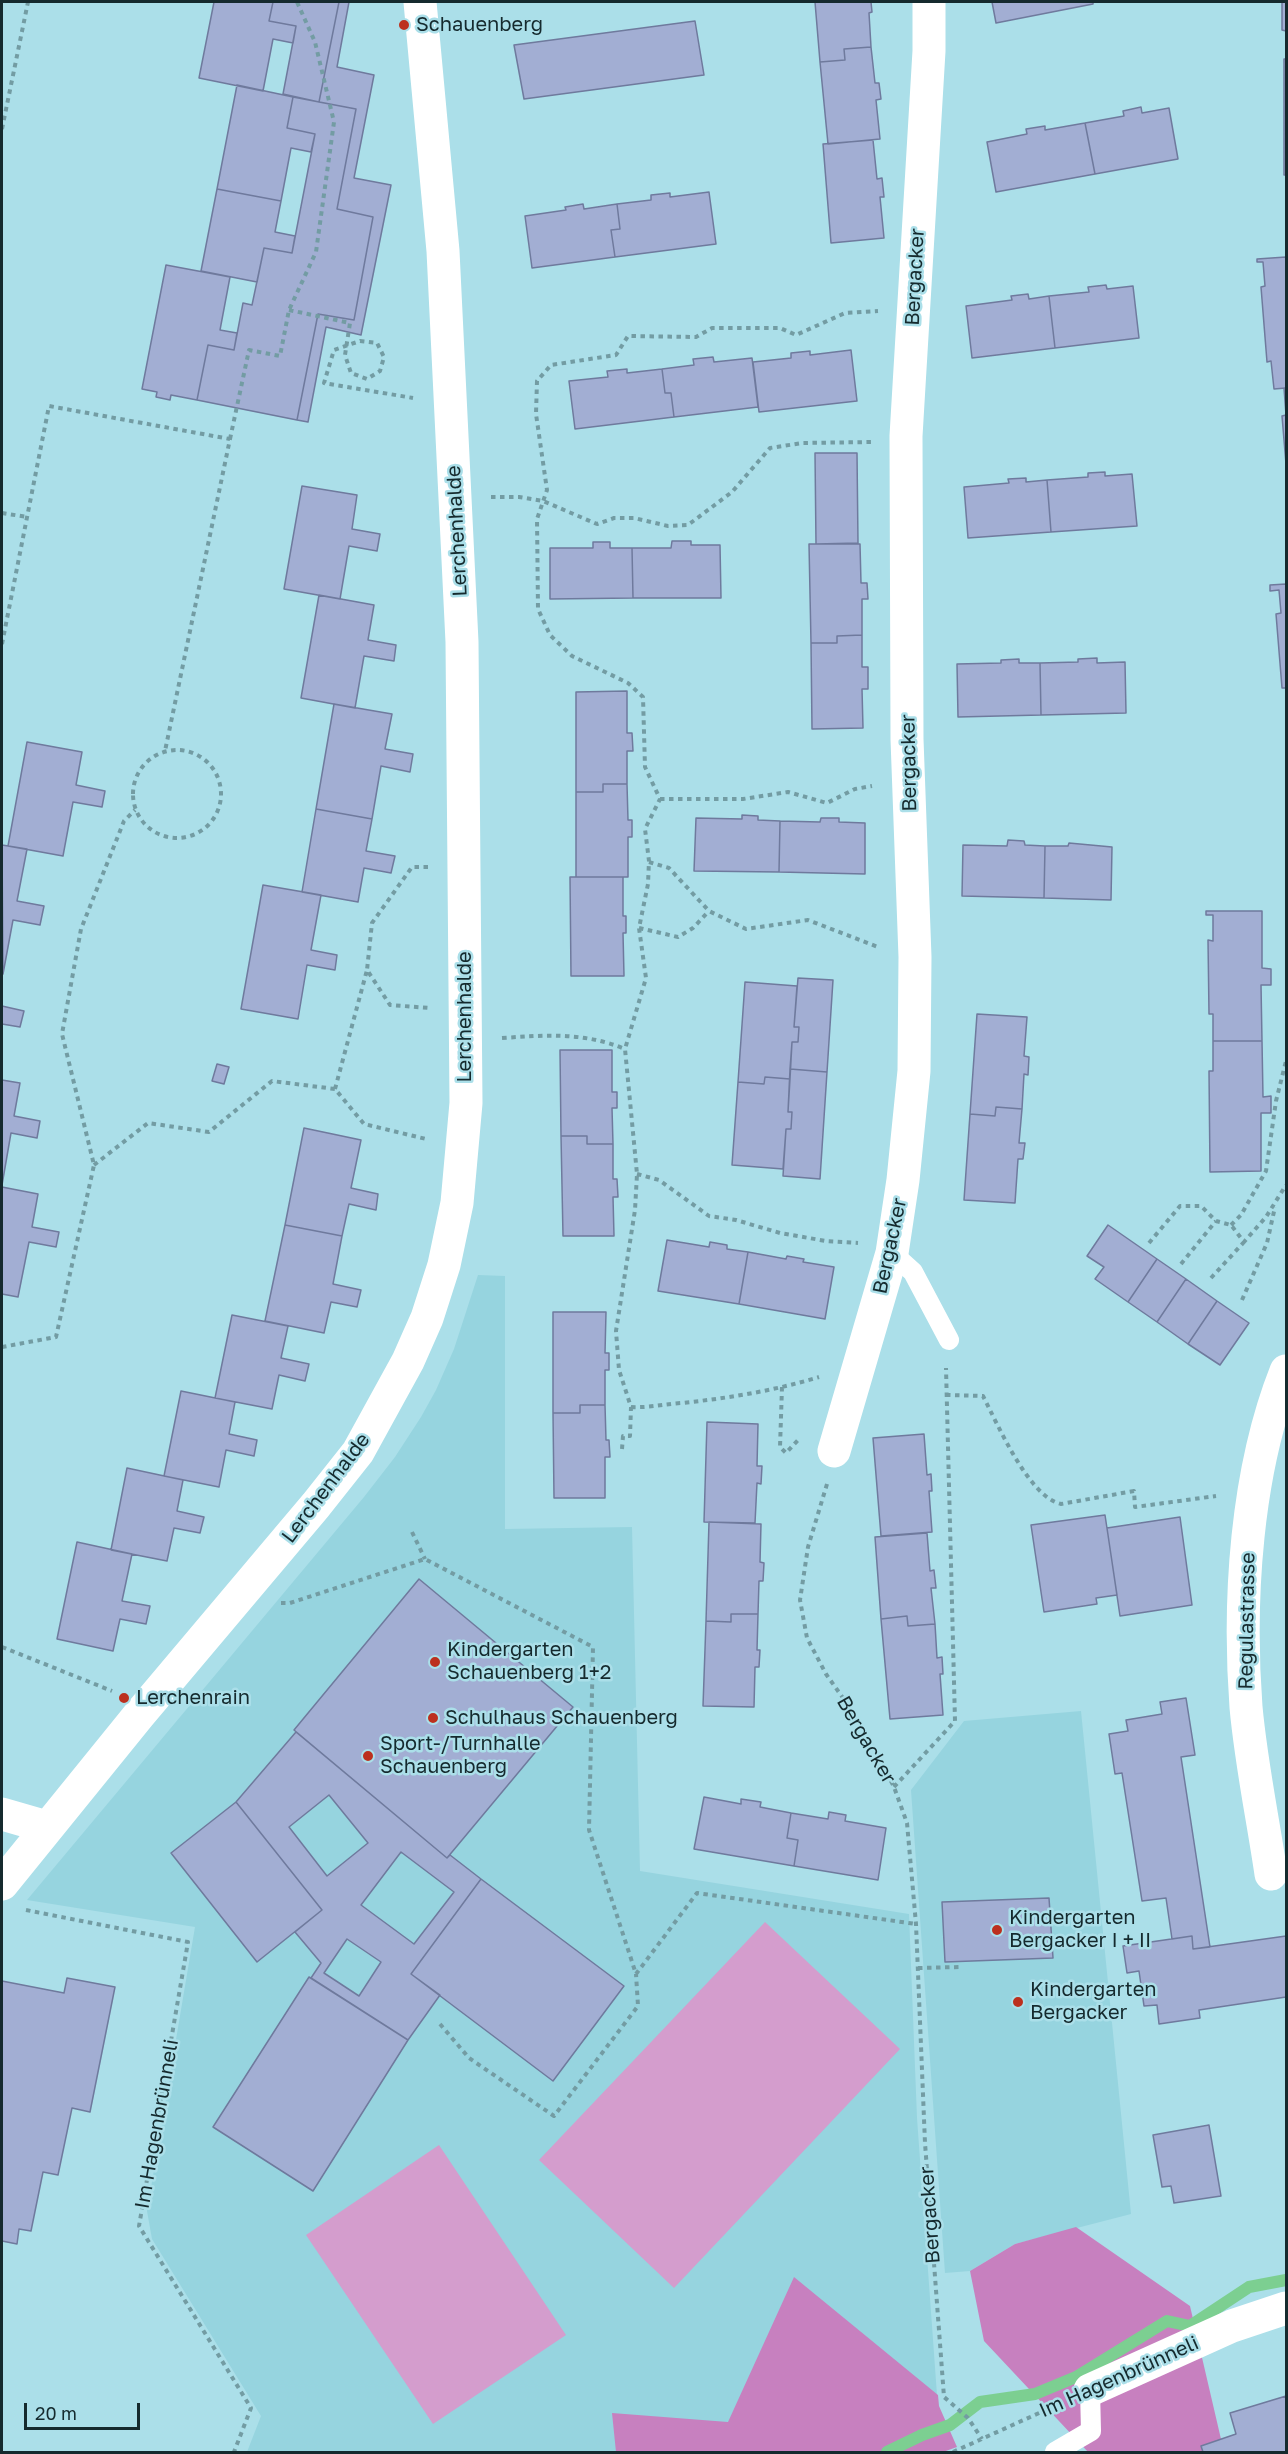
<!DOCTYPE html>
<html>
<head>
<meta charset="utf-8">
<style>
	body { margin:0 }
	#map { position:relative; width:1288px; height:2454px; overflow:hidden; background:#abdfe9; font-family:"Golos Text",sans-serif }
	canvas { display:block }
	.frame { position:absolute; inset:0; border:3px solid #152a2e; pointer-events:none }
	.scale { position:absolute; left:24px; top:2403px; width:116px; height:27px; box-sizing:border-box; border:3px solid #152a2e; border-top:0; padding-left:8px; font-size:18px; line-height:21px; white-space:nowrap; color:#152a2e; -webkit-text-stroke:4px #abdfe9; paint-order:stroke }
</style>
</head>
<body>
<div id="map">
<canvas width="1288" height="2454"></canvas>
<div class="frame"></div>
<div class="scale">20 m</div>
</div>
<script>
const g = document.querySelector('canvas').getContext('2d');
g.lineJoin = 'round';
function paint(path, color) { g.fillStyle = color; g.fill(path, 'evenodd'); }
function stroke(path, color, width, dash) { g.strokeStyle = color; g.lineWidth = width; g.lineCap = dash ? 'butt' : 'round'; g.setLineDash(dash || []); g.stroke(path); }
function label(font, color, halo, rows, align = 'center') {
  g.font = font + ' "Golos Text",sans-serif'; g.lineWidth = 5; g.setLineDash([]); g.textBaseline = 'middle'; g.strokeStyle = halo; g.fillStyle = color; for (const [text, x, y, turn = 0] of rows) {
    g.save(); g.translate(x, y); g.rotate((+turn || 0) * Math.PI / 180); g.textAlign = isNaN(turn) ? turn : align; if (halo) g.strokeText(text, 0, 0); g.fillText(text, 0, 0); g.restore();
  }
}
paint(new Path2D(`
	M478,1275L505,1276V1529L632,1527L640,1871L909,1914L917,2118L937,2395L806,2452H247L261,2416L152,2239L147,2211L195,1927L27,1900L364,1497L395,1457L421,1417L436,1390L454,1349Z
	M1081,1711L1131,2214L1015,2244L970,2271L945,2273L911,1790L964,1721Z`), '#96d4df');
paint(new Path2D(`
	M765,1922L900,2049L674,2288L539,2160Z
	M439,2145L566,2335L433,2424L306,2235Z`), '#d49dcd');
paint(new Path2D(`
	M1076,2227L1190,2306L1224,2452H1088L984,2341L970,2271L1015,2244Z
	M794,2277L938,2395L939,2406L957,2447L943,2452H616L612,2413L728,2422Z`), '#c780bf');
stroke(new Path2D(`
	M887,2452L922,2435L950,2425L980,2402L1035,2394L1076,2377L1167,2321L1190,2326L1249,2287L1286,2280`), '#7ccf91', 12);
const building = new Path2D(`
	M214,2H273L269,21L296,26L293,43L273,39L263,91L199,78Z
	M273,2H339L319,102L283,94L296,26L269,21Z
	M339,2H349L337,67L374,75L354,178L391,185L361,335L326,327L308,422L297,420L318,314L354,320L373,217L337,209L356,109L319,102Z
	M815,2H871L872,12L869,13L871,47L844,49L845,60L820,62Z
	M992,2H1093V4L996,23Z
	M1282,2H1286V31L1282,30Z
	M695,21L704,75L524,99L514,45Z
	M871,47L875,83H879L881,99L876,100L880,139L828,144L820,62L845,60L844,49Z
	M1284,59H1286V175H1284Z
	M237,85L293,97L287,128L315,134L311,152L291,148L281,201L217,189Z
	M293,97L356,109L337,209L373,217L354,320L318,314L297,420L197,400L208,345L234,350L243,303L252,305L264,248L292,253L315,134L287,128Z
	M1141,107L1142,113L1169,108L1178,159L1095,174L1085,123L1124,116L1123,111Z
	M1085,123L1095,174L996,192L987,142L1027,134L1026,129L1045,126V130Z
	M873,140L877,179L882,178L884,197H880L884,238L831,243L823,144Z
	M217,189L281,201L275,232L295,236L292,253L264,248L257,282L201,271Z
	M709,192L716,244L615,257L611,230L620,229L617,204L651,200V195L670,193V197Z
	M583,204L584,209L617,204L620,229L611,230L615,257L532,268L525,216L566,210L565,207Z
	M1286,257V388L1274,389L1271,361L1267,362L1261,287L1265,286L1263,262H1257V259Z
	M166,265L230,277L220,330L237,333L234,350L208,345L197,400L171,395L170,400L156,397L157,392L142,389Z
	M1106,285L1107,289L1133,286L1139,338L1055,348L1049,296L1089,292L1088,287Z
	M1028,294L1029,299L1049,296L1055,348L972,358L966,306L1012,300L1011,296Z
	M851,350L857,401L759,412L753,362L791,358V353L810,351V355Z
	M713,357L714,362L752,358L758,407L674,417L671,393H665L662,369L694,365L693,359Z
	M627,369V373L662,369L665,393H671L674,417L575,429L569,381L608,377L607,371Z
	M1284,388H1286V464L1282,416L1286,415Z
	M815,453H857L858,543L816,544Z
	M1105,472V476L1132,474L1137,526L1051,532L1047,480L1088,477V473Z
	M1026,478V482L1047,480L1051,532L968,538L964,487L1009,483L1008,479Z
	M302,486L357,495L352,529L380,534L377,551L349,546L340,599L284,589Z
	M672,541H691V545H720L721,598H633L632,548H671Z
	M593,542H610V548H632L633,598L550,599V548H593Z
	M809,544H860L861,583H867L868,599H862V635L837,636V643H811Z
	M1286,584V693V688H1282L1276,614L1281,613L1279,590L1270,591V585Z
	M319,595L374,605L368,640L396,645L394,661L364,656L355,708L301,698Z
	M862,635V667H868V689H862L863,728L812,729L811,643H837V636Z
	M1097,658V663L1125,662L1126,713L1041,715L1040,663L1078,662V659Z
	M1019,659V663H1040L1041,715L958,717L957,664L1001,663V660Z
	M627,691V733H632L633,751H627V784H603V792H576V692Z
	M334,704L392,714L385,749L413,754L410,772L381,766L372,819L316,809Z
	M27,742L82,752L76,785L105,791L102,807L73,802L63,856L8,846Z
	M603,784H627L628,820H632V837H628V877H576V792H603Z
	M316,809L372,819L366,851L395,856L391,873L364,868L358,902L302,892Z
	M742,815L758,816V820L780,821L779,872L694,871L696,818L742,819Z
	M821,818H839V822L865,823V874L779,872L780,821L820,822Z
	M1008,840L1024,841L1025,845L1045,846L1044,898L962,896L963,845L1007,846Z
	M1069,843L1112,847L1111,900L1044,898L1045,846H1068Z
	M2,845L27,849L17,901L44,906L40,925L13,920L3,974Z
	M570,877H623V916H626V933H623L624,976H571Z
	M263,885L321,895L311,950L337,955L335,970L307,965L298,1019L241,1009Z
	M1206,911H1262V968L1271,969V985H1261L1262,1041H1213V1014H1209L1208,940L1213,941V915H1206Z
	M798,978L833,980L827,1072L790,1069L792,1042H798L799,1027H794Z
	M745,982L797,986L794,1027H799L798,1042H792L790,1079L765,1077L764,1084L738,1082Z
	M2,1006L24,1011L20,1027L2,1024Z
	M977,1014L1027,1017L1024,1056L1029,1057L1028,1075L1024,1074L1022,1109L996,1107L995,1116L970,1114Z
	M1213,1041H1262L1263,1097L1271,1096V1113H1261V1171L1210,1172L1209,1071H1213Z
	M560,1050H612V1092H617V1108H612L613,1144H587V1136H561Z
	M217,1064L229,1067L224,1084L212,1081Z
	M790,1069L827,1072L820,1179L783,1176L786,1129H791L792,1112H788Z
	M765,1077L790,1079L788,1112H792L791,1129H786L783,1169L732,1165L738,1082L764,1084Z
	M2,1080L20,1083L14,1116L40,1121L37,1138L11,1133L2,1185Z
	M996,1107L1022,1109L1019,1143H1025L1023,1159H1018L1015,1203L964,1200L970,1114L995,1116Z
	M304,1128L361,1140L351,1188L378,1194L376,1210L349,1204L342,1236L285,1225Z
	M561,1136H587V1144H613V1179H617L618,1197H613L614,1236H563Z
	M2,1187L38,1194L32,1227L59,1232L56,1247L29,1242L18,1297L2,1294Z
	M285,1225L342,1236L333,1284L361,1290L357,1307L331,1302L324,1333L265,1321Z
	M1108,1225L1157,1259L1128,1302L1095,1279L1104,1267L1087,1256Z
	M667,1240L709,1247L710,1242L727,1245V1249L748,1252L739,1304L658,1291Z
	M748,1252L786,1259L787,1256L804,1259L803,1262L834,1267L825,1319L739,1304Z
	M1157,1259L1186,1279L1157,1322L1128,1302Z
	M1186,1279L1217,1301L1188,1344L1157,1322Z
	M1217,1301L1249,1323L1220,1365L1188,1344Z
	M553,1312H606L605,1353H609V1370H605V1405H580V1413H553Z
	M232,1315L288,1326L281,1358L309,1364L305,1381L279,1375L272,1409L215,1398Z
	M181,1391L235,1402L229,1434L257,1440L254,1456L226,1450L219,1487L164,1476Z
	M580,1405H605L606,1440H609L610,1457H605V1498H554L553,1413H580Z
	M707,1422L758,1424L757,1466H762L761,1484L757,1483L755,1523L704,1522Z
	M924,1434L927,1475L931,1474L932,1491H929L932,1532L881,1536L873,1438Z
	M127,1468L183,1480L177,1511L204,1517L200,1533L174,1528L167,1561L111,1550Z
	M1105,1515L1117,1595L1096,1598L1097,1604L1044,1612L1031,1525Z
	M1180,1517L1192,1605L1120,1616L1107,1528Z
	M709,1522L761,1524L760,1562L764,1563L763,1581H759L758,1614H731V1622L706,1621Z
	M927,1533L930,1571L934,1570L936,1588H931L935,1624L908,1626L907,1616L881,1619L875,1537Z
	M77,1542L132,1554L122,1601L150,1606L146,1624L120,1619L113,1651L57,1639Z
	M419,1579L573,1707L447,1858L294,1730Z
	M731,1614H758L757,1650H760L759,1667H755L754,1707L703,1706L706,1621L731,1622Z
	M907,1616L908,1626L935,1624L937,1658L942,1657L943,1674H940L943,1715L890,1719L881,1619Z
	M1186,1698L1195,1755L1181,1757L1210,1947L1193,1949L1192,1936L1172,1939L1166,1898L1142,1901L1122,1773L1115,1774L1109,1734L1128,1731L1126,1720L1162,1714L1160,1702Z
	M296,1732L447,1858L450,1855L481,1879L411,1974L440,1995L408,2040L311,1978L321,1963L295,1932L322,1910L236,1802ZM329,1795L368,1843L327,1876L289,1827ZM401,1852L454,1892L414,1944L361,1905ZM347,1939L381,1962L359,1996L324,1973Z
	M704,1797L741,1804V1799L761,1802L760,1807L791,1813L787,1838L798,1840L794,1866L694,1849Z
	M236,1802L322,1910L257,1962L171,1853Z
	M829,1812L846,1815L845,1821L886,1828L878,1880L794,1866L798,1840L787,1838L791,1813L828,1819Z
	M481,1879L624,1986L553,2081L411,1974Z
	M1049,1898L1053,1958L945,1962L942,1902Z
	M1192,1936L1193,1949L1286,1936V1997L1199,2010L1200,2018L1159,2024L1157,2005L1144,2006L1139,1971L1127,1973L1123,1946Z
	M309,1977L408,2040L313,2191L213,2127Z
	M67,1978L115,1987L90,2112L72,2108L58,2175L43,2172L31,2231L19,2229L17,2244L2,2241V1981L64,1993Z
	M1209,2125L1221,2196L1174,2203L1171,2186L1162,2187L1153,2135Z
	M1286,2396V2452H1203L1201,2446L1236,2434L1230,2413Z`);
paint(building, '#a2aed3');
stroke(building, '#6f7a9d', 1.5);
stroke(new Path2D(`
	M2,129L28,2
	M289,310L350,323L345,355L351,373L367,379L380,371L384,357L377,343L360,341L334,350L324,383L413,398
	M230,439L249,350L280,356L289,310L316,252L334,122L315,42L297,2
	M491,497H519L543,501L597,524L614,518H634L668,526L688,525L732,492L770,448L802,443L871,442
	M2,513L27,517
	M2,644L49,406L230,439L165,751
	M133 794a44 44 0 1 1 88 0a44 44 0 1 1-88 0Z
	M660,799H743L788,792L827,803L855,789L872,786
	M649,862L669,868L709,911L746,929L808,920L878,947
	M428,867H412L372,923L367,970L390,1005L430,1008
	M639,928L678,937L693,928L709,911
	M502,1038C547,1035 583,1032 625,1049
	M335,1089L367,970
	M94,1165L148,1123L209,1132L272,1081L335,1089L364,1124L426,1139
	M637,1174L659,1180L709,1216L736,1220L780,1233L826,1241L858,1243
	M1231,1225L1241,1215L1266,1171L1276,1101L1286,1061
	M1149,1243L1180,1206H1201L1216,1221L1231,1225L1244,1242L1266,1217L1286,1185
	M1181,1264L1216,1221
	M1211,1278L1244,1242
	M1242,1300L1267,1243L1275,1207
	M2,1347L56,1337L94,1165L62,1034L81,929L124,821L135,810
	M782,1387L780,1447L786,1453L798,1440
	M946,1395L983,1396C998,1425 1029,1497 1061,1504L1134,1491L1135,1507L1216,1496
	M631,1407C649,1408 664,1404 682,1403C729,1398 773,1391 819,1377
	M622,1449L623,1436H630L631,1407L619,1370L616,1331L635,1210L637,1174L625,1049L646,978L639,928L648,884L649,861L645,829L660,799L645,767L643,697L628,683L572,656L550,635L538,609L537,519L547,490L536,414L537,381L551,365L616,355L628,336L696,337L712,328H780L796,335L845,313L878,311
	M827,1484L808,1547L800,1600L807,1638L826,1674L855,1715L881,1762L894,1787L907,1823L916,1924L925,2143L944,2397L968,2418L982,2439
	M412,1532L425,1559
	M281,1603H290L425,1559L593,1647L589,1830L636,1974L697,1893L916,1924
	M2,1647L112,1691
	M894,1787L955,1721L946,1368
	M26,1910L188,1942L139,2226L251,2408L234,2452
	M918,1968L960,1967
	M440,2024L469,2058L554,2116L638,2006L636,1974
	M953,2452L1059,2404`), '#739ca3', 4, [4.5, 4.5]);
stroke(new Path2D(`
	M892,1253L913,1272L949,1340
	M1055,2452L1091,2431L1090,2390`), '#fff', 20);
stroke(new Path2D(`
	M834,1451L892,1253L903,1180L914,1071L915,957L907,739L906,436L929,51V2
	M2,1814L47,1827
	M1271,1874C1263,1819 1251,1763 1246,1707C1238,1600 1246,1472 1286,1371
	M2,1884L139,1715L316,1505L358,1452L408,1361L427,1318L444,1265L457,1203L466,1103L462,642L443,251L420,2
	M1090,2390L1232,2326L1286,2308`), '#fff', 33);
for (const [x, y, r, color] of [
	[404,25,6,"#bc301e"],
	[435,1662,6,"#bc301e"],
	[124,1698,6,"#bc301e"],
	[433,1718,6,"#bc301e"],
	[368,1756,6,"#bc301e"],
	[997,1930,6,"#bc301e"],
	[1018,2002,6,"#bc301e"]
]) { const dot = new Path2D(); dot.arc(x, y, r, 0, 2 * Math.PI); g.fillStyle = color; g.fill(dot); stroke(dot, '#abdfe9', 2); }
label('20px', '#152a2e', '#abdfe9', [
	["Schauenberg",416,25],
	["Kindergarten",447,1650],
	["Schauenberg 1+2",447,1673],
	["Lerchenrain",136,1698],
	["Schulhaus Schauenberg",445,1718],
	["Sport-/Turnhalle",380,1744],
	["Schauenberg",380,1767],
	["Kindergarten",1009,1918],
	["Bergacker I + II",1009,1941],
	["Kindergarten",1030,1990],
	["Bergacker",1030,2013]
], 'left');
label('20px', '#152a2e', '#abdfe9', [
	["Bergacker",915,277,-87],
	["Lerchenhalde",457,531,-93],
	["Bergacker",909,763,-91],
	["Lerchenhalde",465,1017,-90],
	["Bergacker",890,1246,-78],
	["Lerchenhalde",326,1488,-53],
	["Regulastrasse",1247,1621,-89],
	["Bergacker",866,1740,60],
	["Im Hagenbrünneli",157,2124,-80],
	["Bergacker",930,2215,-94],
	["Im Hagenbrünneli",1119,2377,-24]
]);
</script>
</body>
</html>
